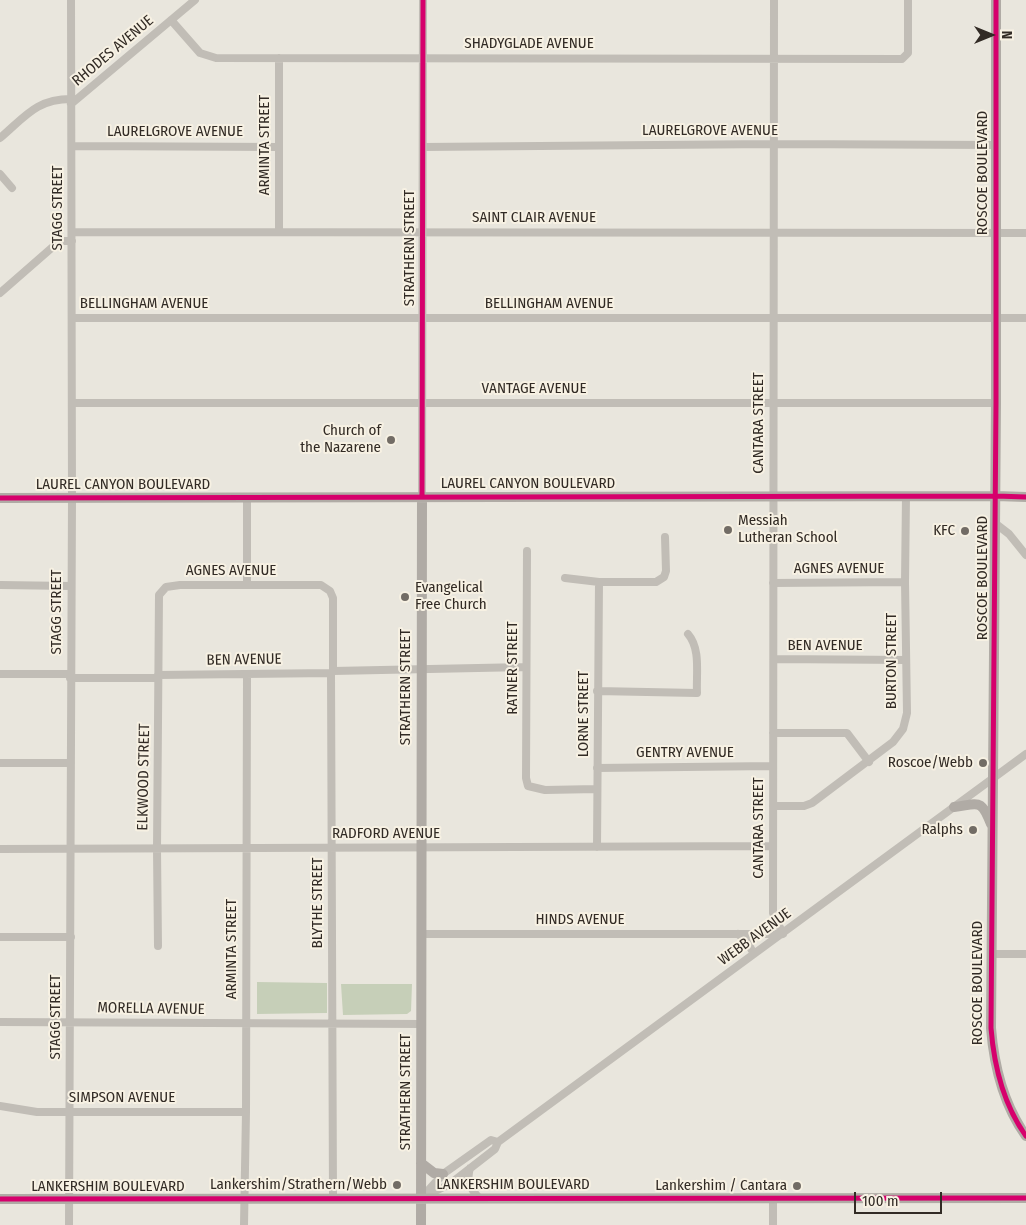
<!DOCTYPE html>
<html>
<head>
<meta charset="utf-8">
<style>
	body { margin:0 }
	#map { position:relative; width:1026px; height:1225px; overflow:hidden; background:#e9e6dd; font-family:"Fira Sans Condensed",sans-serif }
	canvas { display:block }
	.north { position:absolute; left:966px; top:10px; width:50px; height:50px; -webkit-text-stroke:4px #f7f1e3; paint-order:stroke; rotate:90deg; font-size:14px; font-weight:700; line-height:20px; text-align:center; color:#322b25 }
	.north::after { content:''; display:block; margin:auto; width:18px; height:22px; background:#322b25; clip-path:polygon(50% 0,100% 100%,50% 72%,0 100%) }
	.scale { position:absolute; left:854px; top:1192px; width:88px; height:22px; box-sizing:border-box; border:2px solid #322b25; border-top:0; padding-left:6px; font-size:15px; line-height:18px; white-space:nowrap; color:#322b25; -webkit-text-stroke:4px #f7f1e3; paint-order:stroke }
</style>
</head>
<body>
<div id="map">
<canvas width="1026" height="1225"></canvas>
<div class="north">N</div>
<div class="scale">100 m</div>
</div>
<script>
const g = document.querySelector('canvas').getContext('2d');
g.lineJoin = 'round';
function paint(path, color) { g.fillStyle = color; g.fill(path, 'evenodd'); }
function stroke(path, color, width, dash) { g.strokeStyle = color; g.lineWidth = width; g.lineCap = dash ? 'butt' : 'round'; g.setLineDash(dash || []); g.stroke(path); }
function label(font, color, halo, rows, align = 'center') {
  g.font = font + ' "Fira Sans Condensed",sans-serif'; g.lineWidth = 4; g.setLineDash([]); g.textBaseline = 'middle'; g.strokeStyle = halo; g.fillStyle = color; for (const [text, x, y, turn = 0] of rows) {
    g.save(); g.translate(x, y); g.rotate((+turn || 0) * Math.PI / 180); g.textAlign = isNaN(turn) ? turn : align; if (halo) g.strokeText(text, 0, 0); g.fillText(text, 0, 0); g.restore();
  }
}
paint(new Path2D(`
	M257,982L327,983V1013L257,1014Z
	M341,984H412L411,1011L407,1014L343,1015Z`), '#c6cfb8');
stroke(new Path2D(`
	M774,0L773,913L783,934
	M171,20L200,53L216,58L902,59L908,53V0
	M279,58V231
	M71,104L195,0
	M0,138C25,117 36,99 71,99
	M72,146L279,147
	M423,147L773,144L996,145
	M0,174L12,188
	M72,232L1026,233
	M0,293L55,245L63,241H72
	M72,318H1026
	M72,403H996
	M247,497V585
	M422,497L423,0
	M996,524L1009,534L1026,555
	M527,551L526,778L528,786L545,790L597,789
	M565,578L599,582H656L664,577L666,571L665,537
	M773,583L905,582
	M0,585L71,586
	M774,659L906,660
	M333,671L526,667
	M0,674H70
	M158,675L331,673
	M70,678H158
	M597,691L697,693C696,674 701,649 688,634
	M773,733H847L869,762
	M0,763H71
	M597,768L773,766
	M773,806H804L812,803L893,742L903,729L907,713L905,582L906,496
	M597,847L599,582
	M0,849L773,846
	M421,934H782
	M738,934L746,940L754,954
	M0,937H71
	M158,946L157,849L159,595L166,587L180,585H321L330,591L333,598V671L331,673L333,1198
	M992,954H1026
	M0,1022L421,1024
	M0,1106L37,1112H246
	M470,1168C466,1181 470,1188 479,1198
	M425,1194L443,1174L491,1140L498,1142
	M421,1198L450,1184L495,1149L498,1142L1026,754
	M69,1225L72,498L71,0
	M244,1225L246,1112L247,674
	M773,1225V1198`), '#c1bdb6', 8);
stroke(new Path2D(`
	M996,0V403L991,1028C994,1066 1003,1104 1026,1136
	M0,498L996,496L1026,497
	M954,807C979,804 981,798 991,824
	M421,1163L434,1173L443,1174
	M0,1199L1026,1198
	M421,1225L422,497`), '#b0aba5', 10);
stroke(new Path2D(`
	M996,0V403L991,1028C994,1066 1003,1104 1026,1136
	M422,497L423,0
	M0,498L996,496L1026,497
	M0,1199L1026,1198`), '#d6006c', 5);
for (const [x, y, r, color] of [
	[391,440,5,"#726c65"],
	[728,530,5,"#726c65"],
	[965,531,5,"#726c65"],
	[405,597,5,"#726c65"],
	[983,763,5,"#726c65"],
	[973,830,5,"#726c65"],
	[397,1185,5,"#726c65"],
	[797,1186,5,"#726c65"]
]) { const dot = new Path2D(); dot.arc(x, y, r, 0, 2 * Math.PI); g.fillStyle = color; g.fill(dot); stroke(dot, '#f7f1e3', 2); }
label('15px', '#322b25', '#f7f1e3', [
	["SHADYGLADE AVENUE",529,44],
	["RHODES AVENUE",113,51,-40],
	["LAURELGROVE AVENUE",710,131],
	["LAURELGROVE AVENUE",175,132],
	["ARMINTA STREET",265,145,-90],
	["ROSCOE BOULEVARD",983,173,-90],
	["STAGG STREET",58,208,-90],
	["SAINT CLAIR AVENUE",534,218],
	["STRATHERN STREET",410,248,-90],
	["BELLINGHAM AVENUE",144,304],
	["BELLINGHAM AVENUE",549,304],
	["VANTAGE AVENUE",534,389],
	["CANTARA STREET",759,423,-90],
	["LAUREL CANYON BOULEVARD",528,484],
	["LAUREL CANYON BOULEVARD",123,485],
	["AGNES AVENUE",839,569],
	["AGNES AVENUE",231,571],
	["ROSCOE BOULEVARD",983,578,-90],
	["STAGG STREET",57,612,-90],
	["BEN AVENUE",825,646],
	["BEN AVENUE",244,660,-1],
	["BURTON STREET",892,661,-90],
	["RATNER STREET",513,668,-90],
	["STRATHERN STREET",406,687,-90],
	["LORNE STREET",584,714,-90],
	["GENTRY AVENUE",685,753],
	["ELKWOOD STREET",144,777,-89],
	["CANTARA STREET",759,828,-90],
	["RADFORD AVENUE",386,834],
	["BLYTHE STREET",318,903,-90],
	["HINDS AVENUE",580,920],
	["WEBB AVENUE",755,937,-36],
	["ARMINTA STREET",232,949,-90],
	["ROSCOE BOULEVARD",978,983,-90],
	["MORELLA AVENUE",151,1009,1],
	["STAGG STREET",56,1017,-90],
	["STRATHERN STREET",406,1092,-90],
	["SIMPSON AVENUE",122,1098],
	["LANKERSHIM BOULEVARD",513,1185],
	["LANKERSHIM BOULEVARD",108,1187]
]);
label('15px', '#322b25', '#f7f1e3', [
	["Church of",381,431],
	["the Nazarene",381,448],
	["Messiah",738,521,"left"],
	["Lutheran School",738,538,"left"],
	["KFC",955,531],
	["Evangelical",415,588,"left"],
	["Free Church",415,605,"left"],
	["Roscoe/Webb",973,763],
	["Ralphs",963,830],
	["Lankershim/Strathern/Webb",387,1185],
	["Lankershim / Cantara",787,1186]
], 'right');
</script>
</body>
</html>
